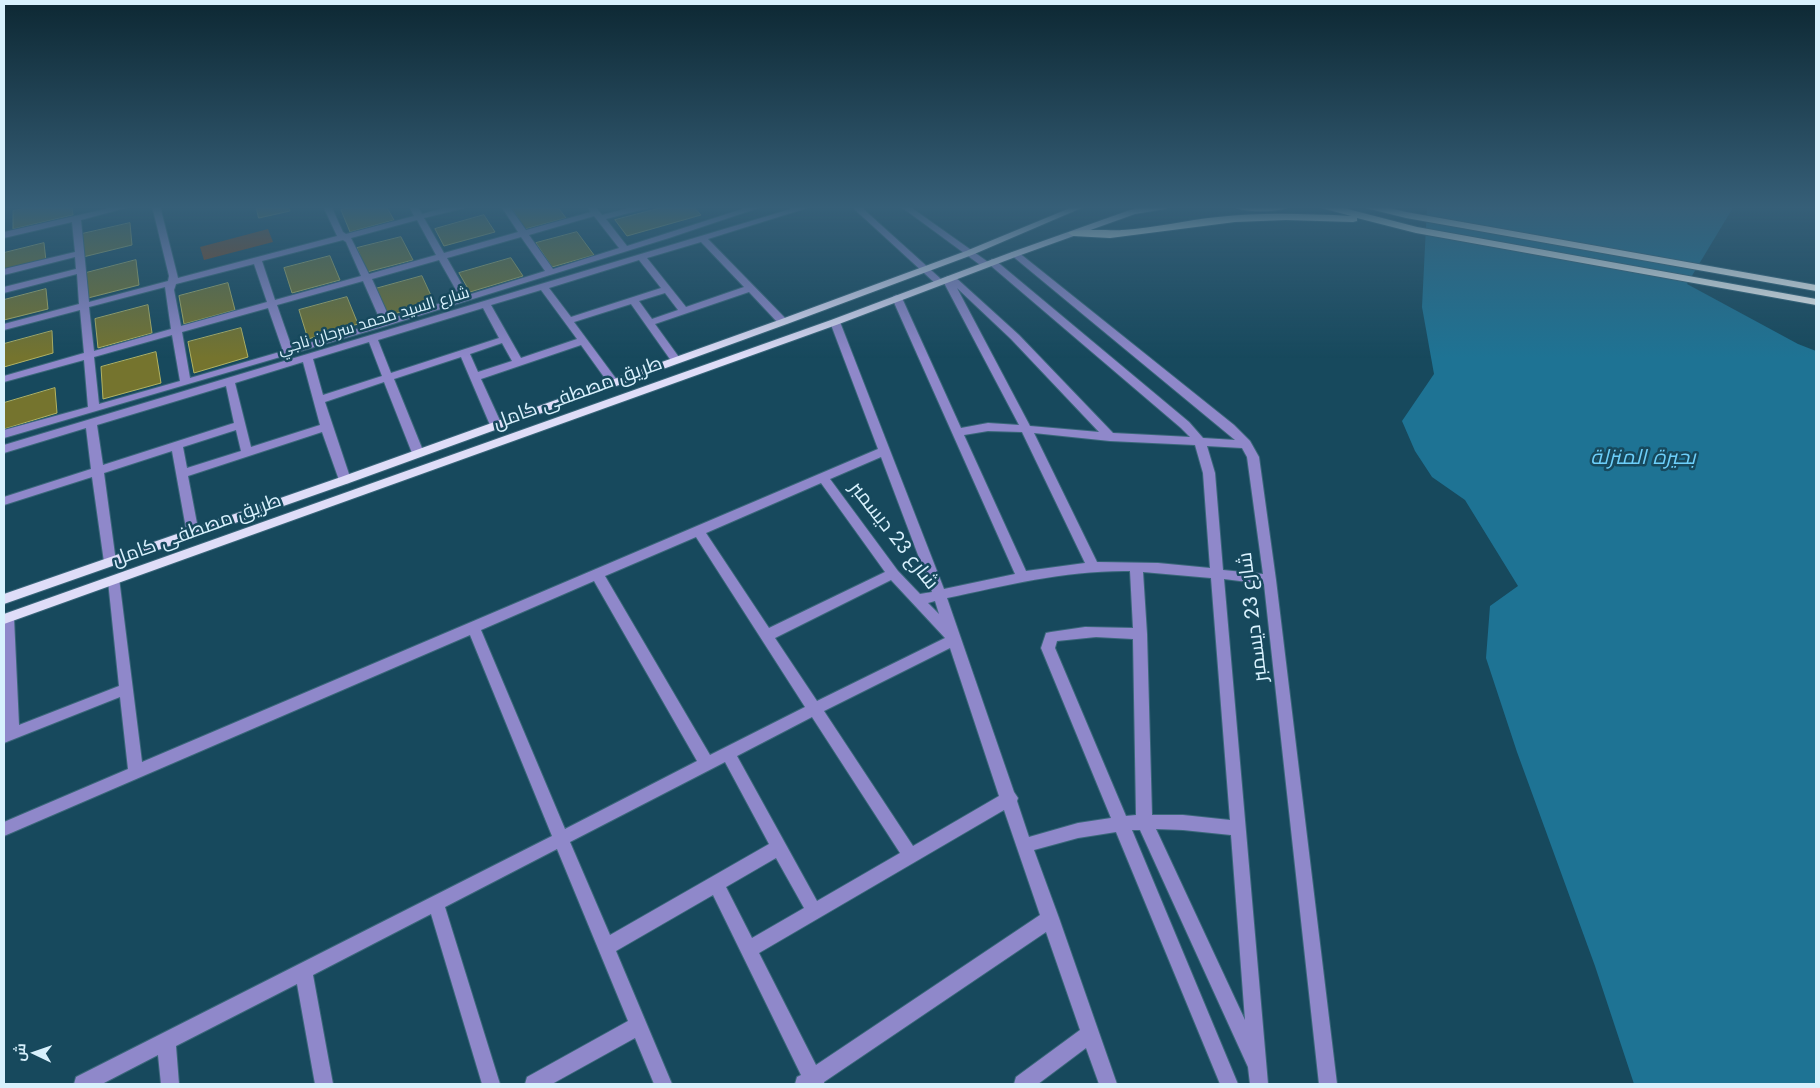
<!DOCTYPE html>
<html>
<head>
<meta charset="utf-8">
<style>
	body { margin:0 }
	#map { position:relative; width:1820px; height:1088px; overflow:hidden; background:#17495d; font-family:Jost,Cairo,sans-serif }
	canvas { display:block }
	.frame { position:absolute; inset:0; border:5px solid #d8f1fd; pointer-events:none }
	.north { position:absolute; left:10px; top:1028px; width:50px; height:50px; -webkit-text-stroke:4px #17495d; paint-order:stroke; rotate:273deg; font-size:14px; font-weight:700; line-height:20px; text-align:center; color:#d8f1fd }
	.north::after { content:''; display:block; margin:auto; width:18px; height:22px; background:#d8f1fd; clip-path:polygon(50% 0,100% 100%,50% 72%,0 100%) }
</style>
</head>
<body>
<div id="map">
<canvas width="1820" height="1088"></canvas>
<div class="frame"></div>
<div class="north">ش</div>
</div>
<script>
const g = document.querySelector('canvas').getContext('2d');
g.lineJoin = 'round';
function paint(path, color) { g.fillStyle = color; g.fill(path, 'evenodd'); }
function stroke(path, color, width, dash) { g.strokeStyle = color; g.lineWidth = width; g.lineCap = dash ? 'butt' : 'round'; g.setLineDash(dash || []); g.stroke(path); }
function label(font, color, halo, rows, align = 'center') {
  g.font = font + ' Jost,Cairo,sans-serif'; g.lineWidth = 5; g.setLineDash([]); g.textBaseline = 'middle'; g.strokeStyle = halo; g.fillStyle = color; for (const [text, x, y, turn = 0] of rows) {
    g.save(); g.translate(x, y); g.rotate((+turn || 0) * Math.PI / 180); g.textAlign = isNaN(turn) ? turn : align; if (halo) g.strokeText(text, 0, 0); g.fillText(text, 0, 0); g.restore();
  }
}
paint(new Path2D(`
	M268,229L273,242L204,260L200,247Z`), '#8a4112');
paint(new Path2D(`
	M1427,206H1734L1687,284L1798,344L1816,351V1084H1634L1595,966L1517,752L1486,658L1490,606L1518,586L1465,500L1432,477L1415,451L1402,421L1434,374L1422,307Z`), '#1e7394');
const building = new Path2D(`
	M36,206H72L73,215L13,229V211Z
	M256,206H288L290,211L259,218Z
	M358,206H386L394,220L350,232L341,210Z
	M517,206H557L566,218L525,229L511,207Z
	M668,206H693L701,215L627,236L615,220Z
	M484,215L495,232L444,246L435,229Z
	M130,223L132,245L83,257L82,234Z
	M577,232L594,255L552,267L536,243Z
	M401,237L413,260L367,272L357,248Z
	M44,243L46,261L4,271V253Z
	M330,256L340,280L292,293L284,268Z
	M511,258L523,276L470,292L459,273Z
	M136,260L139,285L88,298L86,273Z
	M422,276L434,302L387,316L375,289Z
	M228,283L235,310L184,324L179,296Z
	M46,289L48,309L4,320V300Z
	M347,297L358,324L308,339L299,310Z
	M148,305L152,333L98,348L95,319Z
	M241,328L248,357L194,373L188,342Z
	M52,331L53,353L4,367V344Z
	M156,352L161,383L103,399L101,367Z
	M55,388L57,413L4,429V403Z`);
paint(building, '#75742e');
stroke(building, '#b3b362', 1);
const minor = new Path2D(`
	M119,206H132L81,220L89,302L168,281L169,276L152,206H160L178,278L337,236L323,206H331L343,232L346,234L414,216L409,206H417L422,214L452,206H465L464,208L424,218L444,253L518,232L501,206H509L526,230L591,212L588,208L591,206H595L602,215L637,206H649L648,208L606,219L627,246L752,206H764L669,238L386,326L4,438V430L88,407L84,360L4,382V376L84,353L80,310L4,330V324L79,304L77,274L4,293V287L76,269L75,257L4,275V269L75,252L72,222L4,238V232ZM594,216L619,248L553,269L529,235ZM417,220L436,255L369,274L351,238ZM521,237L545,271L468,295L447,258ZM343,240L346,242L361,276L275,300L262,261ZM439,260L460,297L390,319L372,279ZM254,264L267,302L181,326L174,290L176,284ZM363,281L381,322L292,348L277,305ZM165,287L171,329L94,351L89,307ZM268,308L283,351L190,378L182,332ZM172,335L180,381L99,404L94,357Z
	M801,206H813L708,239L787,320V324H779L749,292L655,324L681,360L676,363L672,362L631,304L574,322L617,380L618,382L617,384H609L581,345L481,379L502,425L496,429L490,425L461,357L394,379L424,453L418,457L412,453L384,382L325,402L351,480L349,483L345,484L339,480L322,432L188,476L199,534L197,537H189L187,534L172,451L104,473L116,562L114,565H106L104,562L92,477L4,505V497L91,469L86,428L4,453V445ZM701,242L744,287L686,307L647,258ZM639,260L661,288L571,317L549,288ZM541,290L577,339L521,358L491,305ZM665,293L678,310L652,319L639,301ZM483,308L499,338L391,373L378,340ZM369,342L382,376L323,395L313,359ZM502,343L512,361L478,372L470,354ZM303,362L320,425L251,447L235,383ZM226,386L234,423L103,465L97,425ZM236,430L241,451L187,468L183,447Z
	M851,206H860L942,280V284H936Z
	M900,206H909L988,262L992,259L995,260L1189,422L1203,438L1235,440L1010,254L1012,252H1018L1234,425L1250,441L1259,457L1276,580L1337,1084H1319L1264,584L1224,579L1268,1084H1250L1248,1067L1140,830H1132L1238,1084H1220L1116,832L1078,838L1034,850L1059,918L1117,1084H1099L1086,1048L1038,1084H1014L1016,1077L1080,1030L1046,932L824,1082V1084H795L797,1077L801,1075L713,895L616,951L672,1084H654L635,1038L552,1084H525L527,1077L628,1021L557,849L445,907L500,1084H482L431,914L313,975L333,1084H315L297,984L176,1046L179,1084H161L158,1055L102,1084H74L76,1077L552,836L470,635L4,836V822L128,769L120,697L4,743V614H12L14,618L19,725L119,686L108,581L109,578H119L142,762L878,449L830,322L835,319L840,322L944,589L1015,574L892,298L894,296L897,295L902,298L961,428L988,423L1019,425L942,279L948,276H954L1019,335L1113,433L1190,437L1181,428L990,265L983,267ZM957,288L1011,339L1099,432L1030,426ZM988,431L1022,432L1085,563L1026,571L964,435ZM1034,433L1110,441L1195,445L1203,473L1210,568L1158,563L1097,562ZM1207,446L1242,448L1247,457L1263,574L1223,570L1215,473ZM881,457L932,592L920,594L898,571L830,479ZM821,483L885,572L769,628L706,533ZM696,537L805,707L710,755L605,576ZM1130,571L1133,628L1085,627L1051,632L1046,633L1041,648L1111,818L1078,823L1029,837L1017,801L1018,798L1014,792L947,598C1008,585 1067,570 1130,571ZM1143,572L1211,578L1230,820L1183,815H1152L1147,634ZM891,580L945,638L817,701L775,638ZM594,581L697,761L565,829L481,630ZM935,601L939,614L928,603ZM1096,637L1133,639L1136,815L1126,816L1055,648L1057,641ZM950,648L999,796L913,846L824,711ZM812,717L900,853L817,901L737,756ZM725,762L769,844L610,935L570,842ZM1004,810L1040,915L816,1065L759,953ZM1156,829L1183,830L1231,835L1245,1020ZM776,858L804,908L752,938L726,887Z`);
const major = new Path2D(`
	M1075,206H1086L972,255L787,324L349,483L4,604V594L341,477L779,320L966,251Z
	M1153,206H1169L1165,209L1135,214L1018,256L839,324L4,624V614L831,320L1012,252L1130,210Z`);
const highway = new Path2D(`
	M1233,206H1290C1282,213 1241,213 1233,206Z
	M1321,206H1336L1417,227L1816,299V305L1416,233L1357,218V221L1353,222L1286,220L1235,222L1110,238L1073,236L1068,233C1073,228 1113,231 1123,230C1155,228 1186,220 1218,217C1262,212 1306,214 1351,216L1322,208Z
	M1365,206H1381L1406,212L1816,285V291L1406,218L1366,208Z`);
stroke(minor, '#3a677a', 2);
stroke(major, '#3a677a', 2);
stroke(highway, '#3a677a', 2);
paint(minor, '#8f88ca');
paint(major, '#dfddf8');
paint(highway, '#fff');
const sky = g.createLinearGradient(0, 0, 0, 358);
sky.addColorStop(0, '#0d2833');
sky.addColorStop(0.58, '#365f78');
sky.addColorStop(1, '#365f7800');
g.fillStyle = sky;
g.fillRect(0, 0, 1820, 358);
label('16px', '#d8f1fd', '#17495d', [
	["شارع السيد محمد سرحان ناجي",374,322,-17]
]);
label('20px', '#d8f1fd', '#17495d', [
	["طريق مصطفى كامل",578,394,-20],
	["طريق مصطفى كامل",197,531,-20],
	["شارع 23 ديسمبر",893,536,52],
	["شارع 23 ديسمبر",1254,617,-97]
]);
label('italic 21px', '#6dcffa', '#17495d', [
	["بحيرة المنزلة",1643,459]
]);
</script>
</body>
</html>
